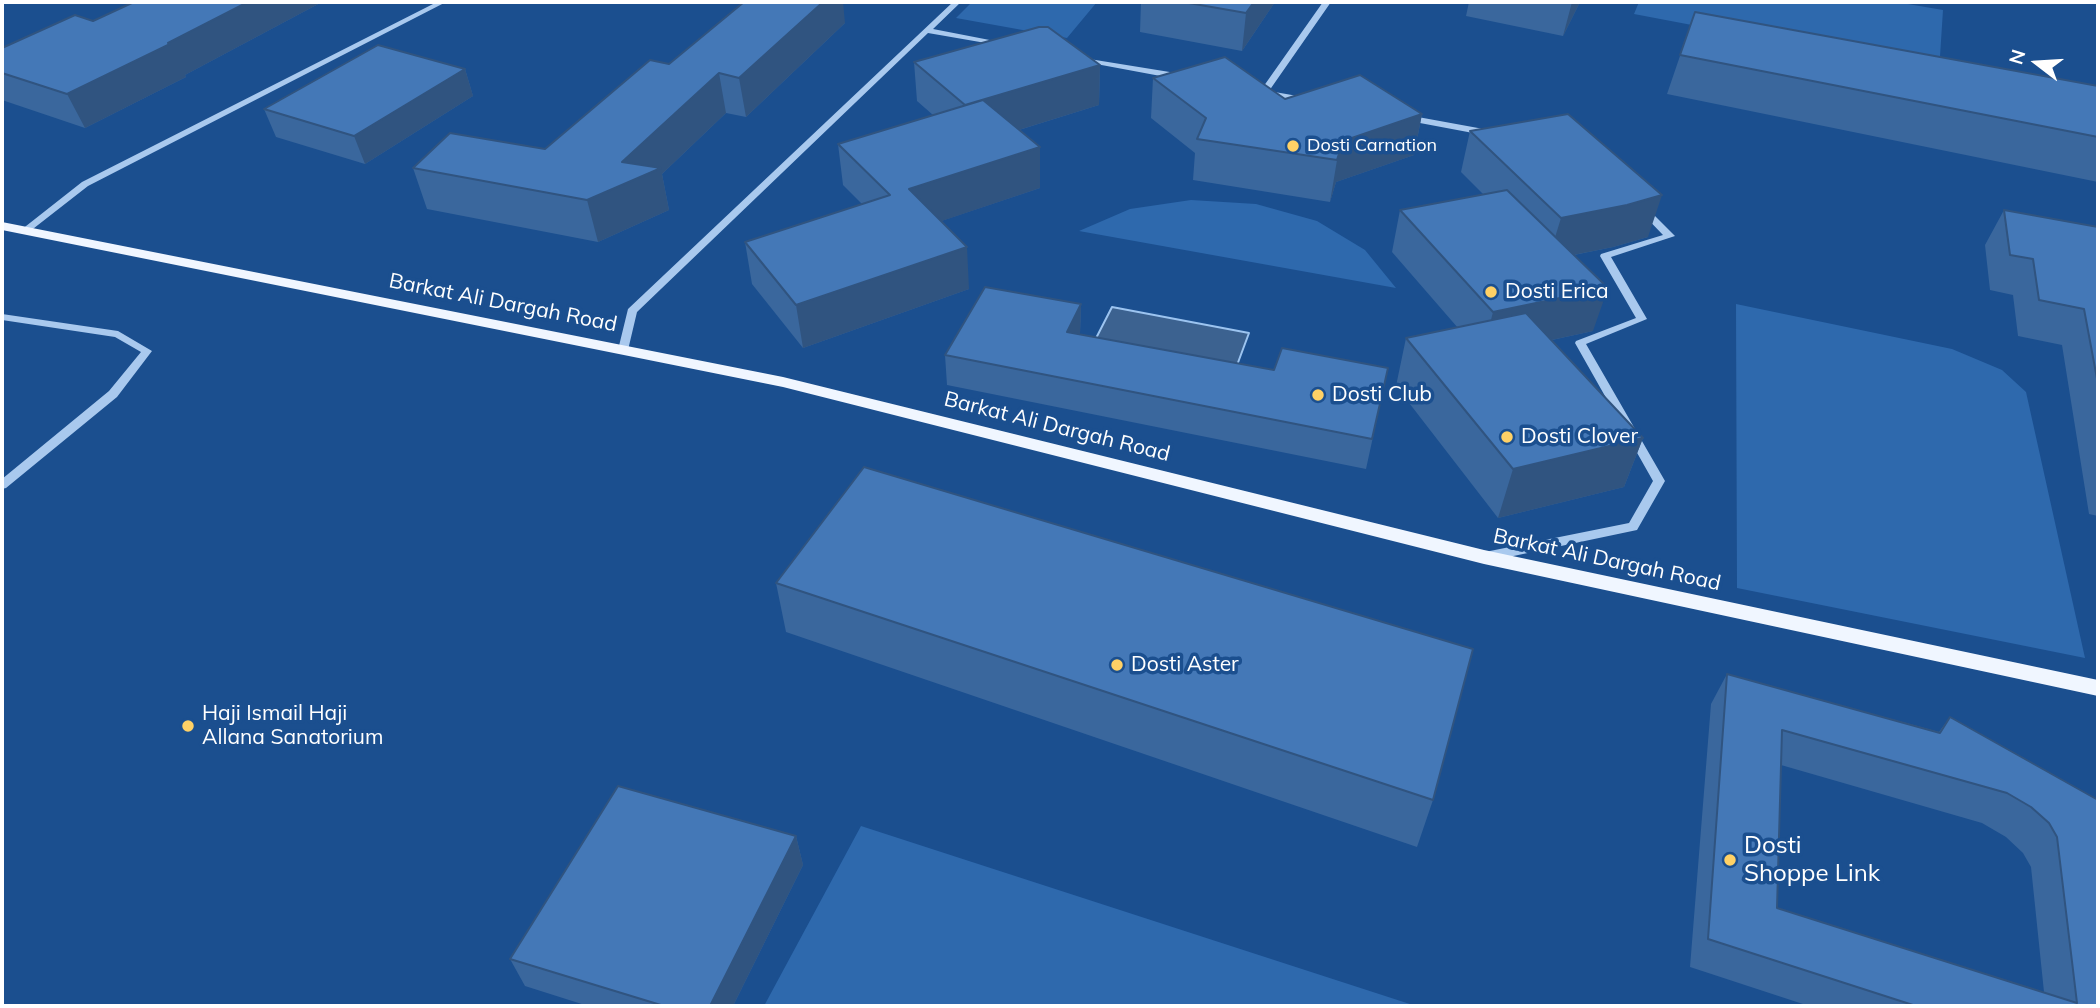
<!DOCTYPE html>
<html>
<head>
<meta charset="utf-8">
<style>
	body { margin:0 }
	#map { position:relative; width:2100px; height:1008px; overflow:hidden; background:#1b4f8f; font-family:Mulish,sans-serif }
	canvas { display:block }
	.frame { position:absolute; inset:0; border:4px solid #fff; pointer-events:none }
	.north { position:absolute; left:2002px; top:28px; width:70px; height:70px; -webkit-text-stroke:5px #1b4f8f; paint-order:stroke; rotate:287deg; font-size:19px; font-weight:700; line-height:28px; text-align:center; color:#fff }
	.north::after { content:''; display:block; margin:auto; width:24px; height:32px; background:#fff; clip-path:polygon(50% 0,100% 100%,50% 72%,0 100%) }
</style>
</head>
<body>
<div id="map">
<canvas width="2100" height="1008"></canvas>
<div class="frame"></div>
<div class="north">N</div>
</div>
<script>
const g = document.querySelector('canvas').getContext('2d');
g.lineJoin = 'round';
function paint(path, color) { g.fillStyle = color; g.fill(path, 'evenodd'); }
function stroke(path, color, width, dash) { g.strokeStyle = color; g.lineWidth = width; g.lineCap = dash ? 'butt' : 'round'; g.setLineDash(dash || []); g.stroke(path); }
function label(font, color, halo, rows, align = 'center') {
  g.font = font + ' Mulish,sans-serif'; g.lineWidth = 7; g.setLineDash([]); g.textBaseline = 'middle'; g.strokeStyle = halo; g.fillStyle = color; for (const [text, x, y, turn = 0] of rows) {
    g.save(); g.translate(x, y); g.rotate((+turn || 0) * Math.PI / 180); g.textAlign = isNaN(turn) ? turn : align; if (halo) g.strokeText(text, 0, 0); g.fillText(text, 0, 0); g.restore();
  }
}
paint(new Path2D(`
	M972,2H1097L1067,38L956,18Z
	M1639,2H1896L1943,10L1939,72L1634,14Z
	M1191,200L1256,204L1317,221L1365,250L1396,288L1079,231L1130,209Z
	M1736,304L1952,349L2002,370L2026,392L2085,658L1737,588Z
	M861,826L1416,1006H764Z`), '#2e69ad');
const water = new Path2D(`
	M1112,307L1249,333L1233,376L1091,348Z`);
paint(water, '#3c6290');
stroke(water, '#9cc4f0', 2);
paint(new Path2D(`
	M437,2H446L88,186L29,232H23L21,230L82,182Z
	M953,2H961L933,29L1000,42L1004,44L1003,46L928,33L637,312L628,350L627,352H619L618,350L628,309Z
	M1323,2H1331L1269,91L1309,98V102L1259,94V90H1261Z
	M1077,57L1182,74L1186,77L1182,80L1080,61H1077Z
	M1407,115L1489,130L1493,133L1489,136L1404,120L1403,118Z
	M1642,205L1645,206L1675,236L1611,257L1647,319L1586,344L1665,481L1637,530L1485,562L1481,560L1479,557L1481,554L1485,552L1629,523L1653,481L1575,343L1576,341L1636,318L1600,256L1601,254L1663,235L1639,210L1637,208Z
	M2,314L118,331L152,351L117,397L6,488L2,489V479L109,391L141,352L115,337L2,320Z`), '#a9c9ee');
paint(new Path2D(`
	M2,222L783,377L1484,550L2098,680V696L1484,564L783,387L2,230Z`), '#f0f6ff');
paint(new Path2D(`
	M134,2H322L185,75L186,77L85,128L2,100V48L93,21Z
	M1141,2H1275L1242,51L1140,32Z
	M1469,2H1580L1563,36L1466,16Z
	M1695,12L2098,86V182L1667,94Z
	M845,23L746,117L726,113L662,174L669,210L598,242L427,209L413,168L545,149L669,64Z
	M914,62L1100,65L1099,105L1019,130L1040,188L941,221L969,289L803,348L752,284L745,242L862,204L843,185L838,144L933,115L917,101Z
	M465,69L473,96L365,164L276,137L264,109Z
	M1153,78L1285,99L1422,114L1414,155L1336,182L1330,202L1193,180L1195,153L1151,118Z
	M1470,131L1648,237L1613,247L1574,255L1593,331L1552,340L1643,438L1624,487L1498,518L1396,386L1406,338L1458,328L1392,252L1400,210L1483,194L1461,172Z
	M2004,210L2098,227V516L2089,514L2062,345L2018,336L2013,295L1990,290L1985,245Z
	M1081,304L1080,334L1274,370L1388,368L1366,469L947,385L945,355Z
	M776,583L1433,800L1417,847L786,632Z
	M1727,674L1939,732L1950,717L2098,800V1006H1809L1690,967L1711,704ZM1781,765L1982,823L2006,837L2023,853L2031,867L2044,992L1777,908Z
	M796,836L803,865L733,1006H588L525,986L510,959Z`), '#3a679d');
paint(new Path2D(`
	M248,2H322L185,75L186,77L85,128L67,94Z
	M823,2H843L845,23L746,117L739,78Z
	M1254,2H1275L1242,51L1246,13Z
	M1572,2H1580L1563,36Z
	M1100,65L1099,105L967,146L965,105Z
	M465,69L473,96L365,164L354,136Z
	M719,73L726,113L662,174L669,210L598,242L587,200L622,162Z
	M1422,114L1414,155L1336,182L1330,202L1337,160L1343,141Z
	M1040,147V188L912,231L909,189Z
	M1662,195L1648,237L1613,247L1548,260L1561,218Z
	M967,247L969,289L803,348L796,305Z
	M1608,288L1593,331L1482,355L1493,312Z
	M1081,304L1080,334L1067,332Z
	M1643,438L1624,487L1498,518L1513,469Z
	M796,836L803,865L733,1006H710Z`), '#305480');
const building = new Path2D(`
	M134,2H248L168,43L170,44L67,94L2,73V48L75,15L93,21Z
	M744,2H823L739,78L719,73L622,162L661,168L587,200L413,168L450,133L545,149L650,60L669,64Z
	M1183,2H1254L1246,13Z
	M1695,12L2098,86V137L1680,55Z
	M1039,27H1048L1100,65L965,105L914,62Z
	M378,45L465,69L354,136L264,109Z
	M1225,57L1285,99L1360,75L1422,114L1343,141L1337,160L1197,139L1206,118L1153,78Z
	M983,100L1040,147L909,189L967,247L796,305L745,242L890,195L838,144Z
	M1568,114L1662,195L1627,205L1561,218L1470,131Z
	M1507,190L1608,288L1493,312L1400,210Z
	M2004,210L2098,227V384L2084,309L2039,300L2033,259L2010,255Z
	M985,287L1081,304L1067,332L1274,370L1282,348L1388,368L1372,439L945,355Z
	M1526,313L1643,438L1513,469L1406,338Z
	M864,467L1473,649L1433,800L776,583Z
	M1727,674L1940,733L1950,717L2098,800V1006H1916L1708,939ZM1782,730L2007,793L2031,807L2049,823L2057,837L2077,1003L1777,908Z
	M618,786L796,836L710,1006H664L510,959Z`);
paint(building, '#4478b7');
stroke(building, '#305480', 2);
for (const [x, y, r, color] of [
	[1293,146,7,"#ffd166"],
	[1491,292,7,"#ffd166"],
	[1318,395,7,"#ffd166"],
	[1507,437,7,"#ffd166"],
	[1117,665,7,"#ffd166"],
	[188,726,7,"#ffd166"],
	[1730,860,7,"#ffd166"]
]) { const dot = new Path2D(); dot.arc(x, y, r, 0, 2 * Math.PI); g.fillStyle = color; g.fill(dot); stroke(dot, '#1b4f8f', 2.5); }
label('18px', '#fff', '#1b4f8f', [
	["Dosti Carnation",1307,146]
], 'left');
label('21px', '#fff', '#1b4f8f', [
	["Dosti Erica",1505,292],
	["Dosti Club",1332,395],
	["Dosti Clover",1521,437],
	["Dosti Aster",1131,665],
	["Haji Ismail Haji",202,714],
	["Allana Sanatorium",202,738]
], 'left');
label('21px', '#fff', '#1b4f8f', [
	["Barkat Ali Dargah Road",503,303,11],
	["Barkat Ali Dargah Road",1057,427,14],
	["Barkat Ali Dargah Road",1607,560,12]
]);
label('24px', '#fff', '#1b4f8f', [
	["Dosti",1744,846],
	["Shoppe Link",1744,874]
], 'left');
</script>
</body>
</html>
